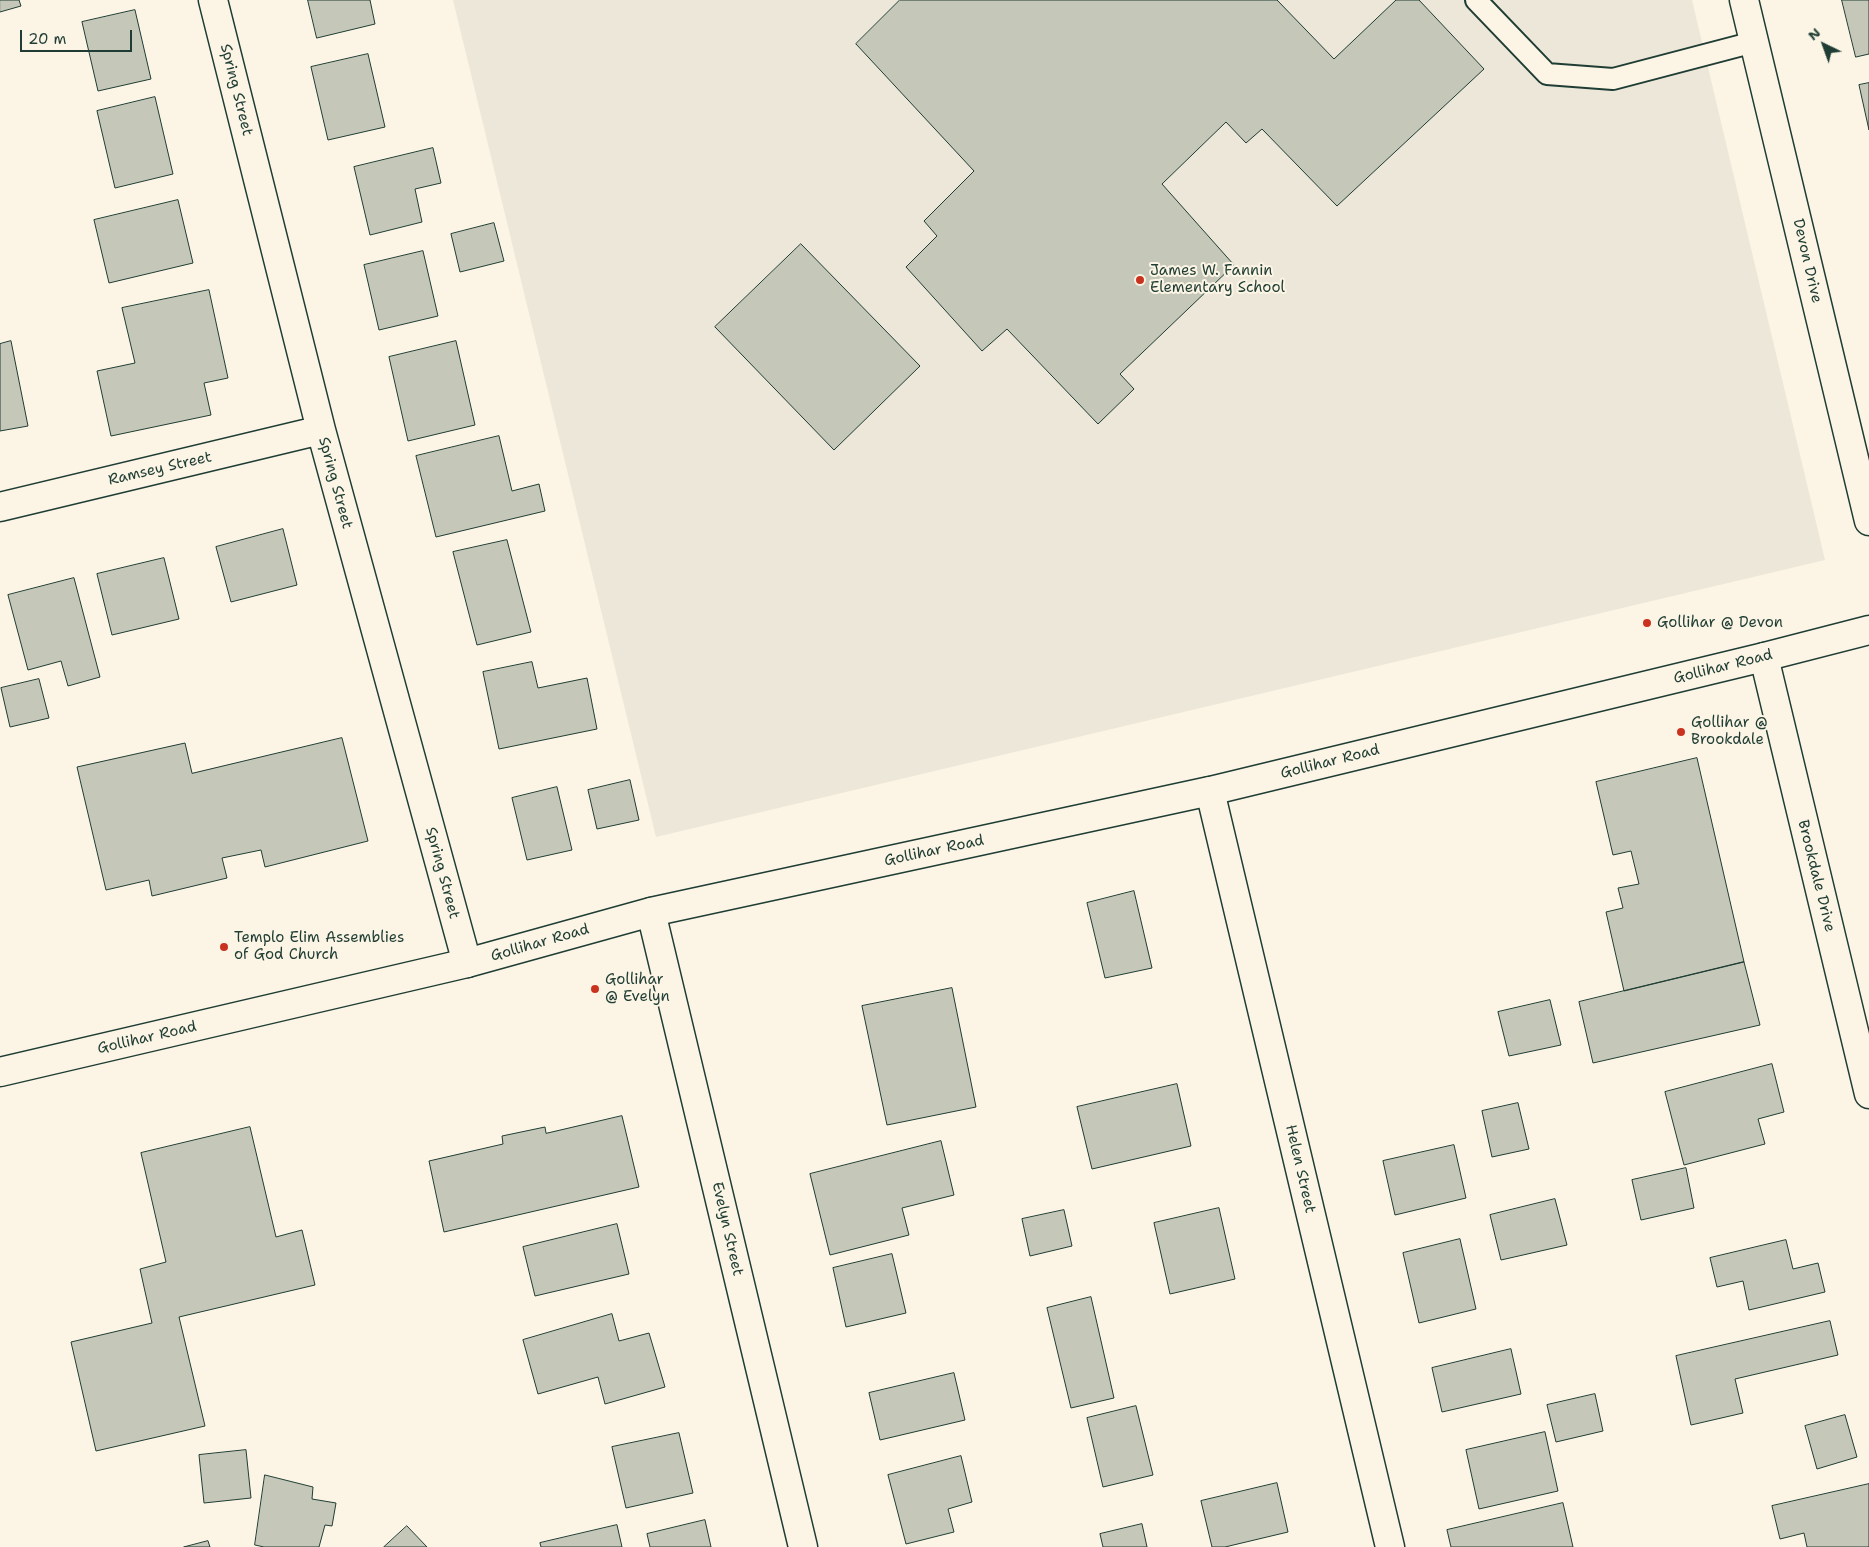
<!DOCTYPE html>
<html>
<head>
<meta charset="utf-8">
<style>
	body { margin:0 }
	#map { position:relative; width:1869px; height:1547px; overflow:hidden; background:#fcf5e5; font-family:"Shantell Sans",sans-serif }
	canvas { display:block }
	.north { position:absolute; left:1799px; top:20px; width:50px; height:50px; -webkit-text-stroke:4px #fcf5e5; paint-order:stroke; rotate:318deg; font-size:14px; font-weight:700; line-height:20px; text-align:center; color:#1f3d34 }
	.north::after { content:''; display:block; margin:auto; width:18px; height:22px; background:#1f3d34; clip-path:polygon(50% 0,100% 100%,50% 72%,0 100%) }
	.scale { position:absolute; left:20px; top:30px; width:112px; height:22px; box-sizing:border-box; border:2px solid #1f3d34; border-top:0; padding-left:6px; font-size:15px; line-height:18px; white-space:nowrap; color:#1f3d34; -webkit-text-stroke:4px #fcf5e5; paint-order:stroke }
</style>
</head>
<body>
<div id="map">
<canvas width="1869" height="1547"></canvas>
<div class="north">N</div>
<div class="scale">20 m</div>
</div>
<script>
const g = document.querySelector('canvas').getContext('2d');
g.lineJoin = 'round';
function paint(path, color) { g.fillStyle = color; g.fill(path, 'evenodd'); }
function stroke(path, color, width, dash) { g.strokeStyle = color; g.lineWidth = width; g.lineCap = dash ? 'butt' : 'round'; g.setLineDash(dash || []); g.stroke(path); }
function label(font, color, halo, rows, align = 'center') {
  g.font = font + ' "Shantell Sans",sans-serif'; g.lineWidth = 4; g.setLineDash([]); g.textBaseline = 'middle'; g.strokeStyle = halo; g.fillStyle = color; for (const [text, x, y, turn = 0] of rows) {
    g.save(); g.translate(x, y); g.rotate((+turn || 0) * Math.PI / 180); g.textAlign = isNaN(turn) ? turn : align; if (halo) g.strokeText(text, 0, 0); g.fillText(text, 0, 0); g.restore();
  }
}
paint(new Path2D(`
	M453,0H1692L1825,560L656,837Z`), '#ece7d8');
const building = new Path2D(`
	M0,0H19L21,6L0,12Z
	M308,0H370L375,24L317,38Z
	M900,0H1277L1334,59L1396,0H1419L1484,69L1337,206L1262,129L1246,143L1226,122L1162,184L1234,265L1120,374L1134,389L1098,424L1007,329L982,351L906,267L937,236L924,221L974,171L856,44Z
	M1842,0H1869V54L1856,57Z
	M135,10L151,79L98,91L82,22Z
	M368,54L385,127L328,140L311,67Z
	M1869,83V130L1859,85Z
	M155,97L173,174L115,188L97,111Z
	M433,148L441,183L415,189L422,222L370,235L354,167Z
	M178,200L193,263L109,283L94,220Z
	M494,223L504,261L460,272L451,234Z
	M801,244L920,366L834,450L715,327Z
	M423,251L438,316L379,330L364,265Z
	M209,290L228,378L204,383L211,415L111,436L97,371L135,363L122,308Z
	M11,341L28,426L0,431V344Z
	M456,341L475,425L408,441L389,357Z
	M499,436L512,491L539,484L545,511L436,537L416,456Z
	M283,529L297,585L231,602L216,547Z
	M507,540L531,632L477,645L453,552Z
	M164,558L179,619L112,635L97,574Z
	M74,578L100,677L68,686L61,661L28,670L8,595Z
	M532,662L538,688L587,678L597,729L499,749L483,672Z
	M39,679L49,718L10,727L1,688Z
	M342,738L368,841L265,867L261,850L222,858L227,878L152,896L149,880L106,890L77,767L185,743L192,773Z
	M1697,758L1744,962L1624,991L1606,912L1623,908L1618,888L1639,884L1631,851L1613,855L1596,782Z
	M630,780L639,820L597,829L588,790Z
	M557,787L572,850L527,860L512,798Z
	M1134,891L1152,968L1105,978L1087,903Z
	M1744,962L1760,1025L1593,1063L1579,1002Z
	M952,988L976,1107L887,1125L862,1006Z
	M1550,1000L1561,1045L1509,1056L1498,1012Z
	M1772,1064L1784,1112L1758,1119L1765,1144L1684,1165L1665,1092Z
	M1177,1084L1191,1146L1092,1169L1077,1107Z
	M1518,1103L1529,1149L1492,1157L1482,1111Z
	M622,1116L639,1187L444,1232L429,1161L503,1144L502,1136L545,1127L546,1133Z
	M250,1127L276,1237L302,1230L315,1285L179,1317L205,1426L96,1451L71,1342L152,1323L140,1269L166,1262L141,1153Z
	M941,1141L954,1195L902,1208L909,1235L830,1255L810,1174Z
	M1454,1145L1466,1198L1395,1215L1383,1161Z
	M1686,1168L1694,1208L1641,1220L1632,1180Z
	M1555,1199L1567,1245L1501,1260L1490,1215Z
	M1219,1208L1235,1279L1170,1294L1154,1223Z
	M1064,1210L1072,1246L1030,1256L1022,1219Z
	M617,1224L629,1274L535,1296L523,1247Z
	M1460,1239L1476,1309L1419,1323L1403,1253Z
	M1786,1240L1793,1269L1818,1263L1825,1292L1749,1310L1743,1281L1717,1287L1710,1258Z
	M892,1254L906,1313L846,1327L833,1268Z
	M1091,1297L1114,1398L1071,1408L1047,1308Z
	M612,1314L619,1341L649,1333L665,1387L605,1404L598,1377L538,1394L523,1340Z
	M1830,1321L1838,1355L1735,1379L1743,1413L1691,1425L1676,1356Z
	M1511,1349L1521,1394L1442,1412L1432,1368Z
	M954,1373L965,1420L880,1440L869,1393Z
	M1595,1394L1603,1431L1556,1442L1547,1405Z
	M1136,1406L1153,1475L1103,1487L1087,1418Z
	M1845,1415L1857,1457L1817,1469L1805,1426Z
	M1545,1432L1558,1491L1479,1509L1466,1450Z
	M679,1433L693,1493L626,1508L612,1447Z
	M246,1450L251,1498L204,1503L199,1455Z
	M961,1456L972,1502L948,1509L954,1532L906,1544L888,1475Z
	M265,1475L313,1487L312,1499L336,1503L332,1526L325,1525L319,1547H264L255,1545Z
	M1277,1483L1288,1532L1225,1547H1212L1201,1501Z
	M1869,1484V1547H1807L1804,1533L1780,1539L1772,1506Z
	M1563,1503L1573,1547H1451L1447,1530Z
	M705,1520L711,1547H650L647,1534Z
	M1142,1524L1147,1547H1103L1100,1534Z
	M617,1525L622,1547H541L540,1543Z
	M407,1526L427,1547H384Z
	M208,1541L210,1547H184Z`);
paint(building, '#c5c7b9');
stroke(building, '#1f3d34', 1);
const lane = new Path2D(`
	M1476,0L1547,74L1613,79L1754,42`);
const street = new Path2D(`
	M213,0L321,430L467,963
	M1744,0L1869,521
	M0,507L321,430
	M1764,657L1869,1094
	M1210,791L1390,1547
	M651,912L803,1547`);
const secondary = new Path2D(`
	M0,1072L467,963L651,912L1210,791L1764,657L1869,630`);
stroke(lane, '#1f3d34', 24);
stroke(street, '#1f3d34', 31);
stroke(secondary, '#1f3d34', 31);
stroke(lane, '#fcf5e5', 20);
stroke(street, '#fcf5e5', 28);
stroke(secondary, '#fcf5e5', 28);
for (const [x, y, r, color] of [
	[1140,280,5,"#c8321e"],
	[1647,623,5,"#c8321e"],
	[1681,732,5,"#c8321e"],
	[224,947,5,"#c8321e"],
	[595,989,5,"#c8321e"]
]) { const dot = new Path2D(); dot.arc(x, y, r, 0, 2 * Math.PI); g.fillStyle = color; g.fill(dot); stroke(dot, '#fcf5e5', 2); }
label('15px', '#1f3d34', '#fcf5e5', [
	["Spring Street",236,90,76],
	["Devon Drive",1807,261,77],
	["Ramsey Street",160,469,-13],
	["Spring Street",335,483,75],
	["Gollihar Road",1723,667,-14],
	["Gollihar Road",1330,762,-14],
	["Gollihar Road",934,851,-12],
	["Spring Street",442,873,75],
	["Brookdale Drive",1816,876,76],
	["Gollihar Road",540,943,-16],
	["Gollihar Road",147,1038,-13],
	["Helen Street",1300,1169,77],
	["Evelyn Street",727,1229,77]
]);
label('15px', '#1f3d34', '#fcf5e5', [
	["James W. Fannin",1150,271],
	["Elementary School",1150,288],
	["Gollihar @ Devon",1657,623],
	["Gollihar @",1691,723],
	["Brookdale",1691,740],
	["Templo Elim Assemblies",234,938],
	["of God Church",234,955],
	["Gollihar",605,980],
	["@ Evelyn",605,997]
], 'left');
</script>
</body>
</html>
